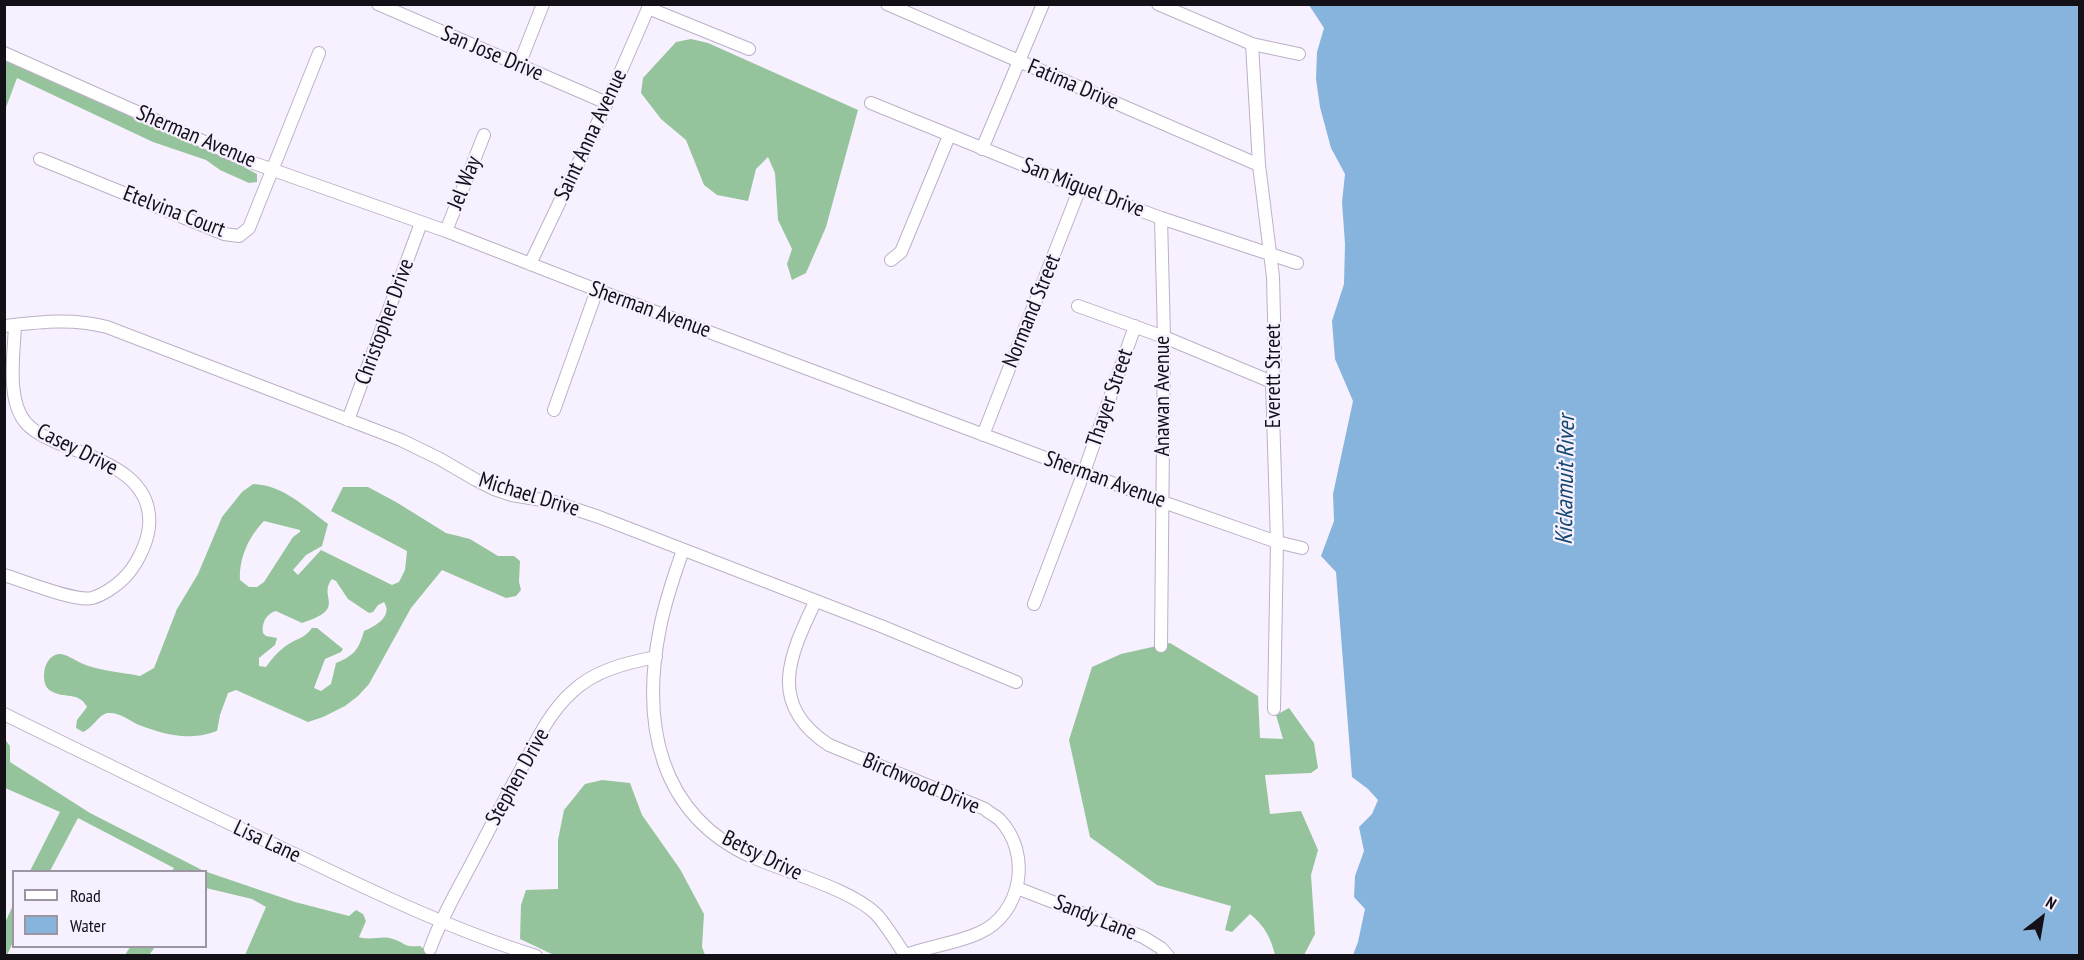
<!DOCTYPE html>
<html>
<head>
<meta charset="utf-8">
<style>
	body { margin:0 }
	#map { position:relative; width:2084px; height:960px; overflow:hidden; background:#f7f0fe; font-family:"PT Sans Narrow",sans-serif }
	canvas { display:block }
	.frame { position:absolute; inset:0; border:6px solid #141018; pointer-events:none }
	.legend { position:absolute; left:12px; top:870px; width:195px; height:78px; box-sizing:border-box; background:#f7f0fe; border:2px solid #9c96a2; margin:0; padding:8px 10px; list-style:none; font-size:18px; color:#141018 }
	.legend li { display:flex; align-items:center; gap:12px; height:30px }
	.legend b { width:30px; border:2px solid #9c96a2 }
	.north { position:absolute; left:2012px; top:888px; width:60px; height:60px; -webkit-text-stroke:4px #f7f0fe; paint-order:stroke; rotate:31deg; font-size:16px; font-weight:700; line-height:24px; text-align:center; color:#141018 }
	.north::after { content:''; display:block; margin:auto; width:21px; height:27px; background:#141018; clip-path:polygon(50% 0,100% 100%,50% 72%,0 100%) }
</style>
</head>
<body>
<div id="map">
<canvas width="2084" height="960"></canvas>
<div class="frame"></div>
<ul class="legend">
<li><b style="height:8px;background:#fff"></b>Road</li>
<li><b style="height:16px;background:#86b4dc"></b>Water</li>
</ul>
<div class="north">N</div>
</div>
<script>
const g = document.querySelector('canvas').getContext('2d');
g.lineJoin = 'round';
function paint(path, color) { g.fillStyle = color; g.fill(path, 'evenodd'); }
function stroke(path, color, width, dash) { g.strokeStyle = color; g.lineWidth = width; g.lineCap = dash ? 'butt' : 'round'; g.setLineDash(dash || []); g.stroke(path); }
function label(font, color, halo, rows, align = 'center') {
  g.font = font + ' "PT Sans Narrow",sans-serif'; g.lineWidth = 4.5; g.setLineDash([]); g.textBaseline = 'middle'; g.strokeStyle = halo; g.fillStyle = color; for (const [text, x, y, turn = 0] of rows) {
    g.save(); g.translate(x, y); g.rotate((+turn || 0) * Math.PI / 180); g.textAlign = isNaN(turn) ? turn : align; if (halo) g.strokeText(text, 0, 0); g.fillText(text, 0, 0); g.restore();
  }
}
paint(new Path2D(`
	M691,39L708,43L858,110L826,227L806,273L792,280L787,264L792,249L778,220L775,173L768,157L756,169L748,201L717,195L704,185L686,140L661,119L641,93L643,78L676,42Z
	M5,61C90,96 177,130 257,174V182L249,183L220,170L206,160L153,142L17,78L5,110Z
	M253,484C283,485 305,507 328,524L322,546L306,555L293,570L298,575L321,550L392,585L399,582L405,570L407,551L331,511L343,487H368L396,502L446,533L470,539L498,556H514L520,561L519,582L521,590L516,596L506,598L442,570L411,608L369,684L358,696L345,706L323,717L308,722L236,690L228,693L220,715L217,731C210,733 202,736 194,736C177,738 155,731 139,725C130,721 119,712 108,713C99,714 93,728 83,732L76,728L77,720L87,707C79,691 63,699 51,691C45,688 44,681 44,675C44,666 49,655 59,654C67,654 74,660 81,663C98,671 121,672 140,676L154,668L177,609L198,574L222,517L242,492ZM264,521L300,530V532L293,537L264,582L257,587H249L240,580C239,558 249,536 264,521ZM332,579L336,581L348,599L369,613L373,612L378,605L384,602C393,616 376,626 364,631C359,649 354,656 336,663L331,684L321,691L314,688L325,659L341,652L343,649L317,628H312C305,637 302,637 292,642C281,648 273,657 266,667L259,666V658L275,645L277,638L266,636L263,633C261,623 267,613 276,611L302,623C349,608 317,598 332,579Z
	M1170,643L1258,696L1260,738L1283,739L1276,715L1289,708L1314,743L1318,768L1311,773L1265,775L1270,814L1301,811L1318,850L1311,875L1315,934L1304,955H1275C1271,938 1264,925 1250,914L1232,932L1225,930L1231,906L1157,885L1090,837L1069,740L1092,667L1121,654Z
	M4,738L10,746V762L90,813L204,871L295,902L349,916L356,910L363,914L366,921L359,937C371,941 382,935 393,939C408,944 402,947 420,946L432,955H245L266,907L252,899L206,888V872L172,871L174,868L78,818L50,871H30L60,812L5,788Z
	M602,780L630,783L642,815L680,869L704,914L702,947L705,955H554L520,939L521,905L526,890L558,889V840L564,810L585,784Z
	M13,905V942L7,955H5V923Z
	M130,947V946L155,947L149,955H125Z`), '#95c49c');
paint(new Path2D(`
	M1309,5H2079V955H1353L1358,942L1365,909L1354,897L1355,876L1364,851L1359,827L1372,814L1378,800L1368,789L1352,777L1336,572L1321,556L1334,521L1333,494L1353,401L1335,359L1332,321L1344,284L1345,244L1342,202L1345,174L1331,148L1320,107L1316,79L1317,52L1324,28Z`), '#86b4dc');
const minor = new Path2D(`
	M378,4L607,103
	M887,4L1259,165
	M1158,4L1252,44L1299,54
	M648,8L749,49
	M1252,44L1259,165L1273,277L1275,359L1272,382L1277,542L1274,709
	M4,53L245,160L446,231L597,290L1163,502L1277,542L1302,548
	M519,65L543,4
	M871,103L1080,188L1161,218L1297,263
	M982,149L1043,4
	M40,159L224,234L239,236L249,228L319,53
	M446,231L484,135
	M891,260L901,252L949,136
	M530,264L607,103L650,4
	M1078,306L1164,337L1272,382
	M4,326C40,322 72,318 107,327L401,440L440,459L476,480L494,489L512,495L554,502L599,517L881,626L1016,682
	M554,410L597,290
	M348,420L421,223
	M983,435L1080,188
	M683,550C674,576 665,601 660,628C641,722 658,814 752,857C786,872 851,889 876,914C885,923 897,943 905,955
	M4,575C24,581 75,602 92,598C103,595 116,586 123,579C136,567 147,544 149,527C154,473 95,459 56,442C45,437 34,432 26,423C6,400 14,354 15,325
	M815,602C789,657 767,704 829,745L985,809C989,813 996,816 1000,820C1032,854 1022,914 979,933C955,944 928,946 904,956
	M1034,604L1084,472L1135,326
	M1161,646L1164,337L1161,218
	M4,714C104,763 204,812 305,859C380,895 456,931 536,956
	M1017,888L1143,937L1161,948L1168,956
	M430,949C440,921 454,896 468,870C484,840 499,810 515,780C532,751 546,715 572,692C595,670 626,663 656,657`);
stroke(minor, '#bcb0c6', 14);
stroke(minor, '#fff', 12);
label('22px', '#141018', '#f7f0fe', [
	["San Jose Drive",492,54,23],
	["Fatima Drive",1073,85,23],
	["Saint Anna Avenue",591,135,-65],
	["Sherman Avenue",196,137,23],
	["Jel Way",465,183,-68],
	["San Miguel Drive",1083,188,21],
	["Etelvina Court",174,212,21],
	["Sherman Avenue",650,310,20],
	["Normand Street",1032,311,-68],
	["Christopher Drive",385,322,-70],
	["Everett Street",1274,376,-90],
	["Anawan Avenue",1163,396,-90],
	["Thayer Street",1110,398,-71],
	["Casey Drive",77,450,27],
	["Sherman Avenue",1105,480,20],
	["Michael Drive",529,495,17],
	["Stephen Drive",518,777,-61],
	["Birchwood Drive",921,784,23],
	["Lisa Lane",267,842,25],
	["Betsy Drive",762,856,26],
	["Sandy Lane",1095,918,22]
]);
label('italic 24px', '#13486f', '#f7f0fe', [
	["Kickamuit River",1566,480,-89]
]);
</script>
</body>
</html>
